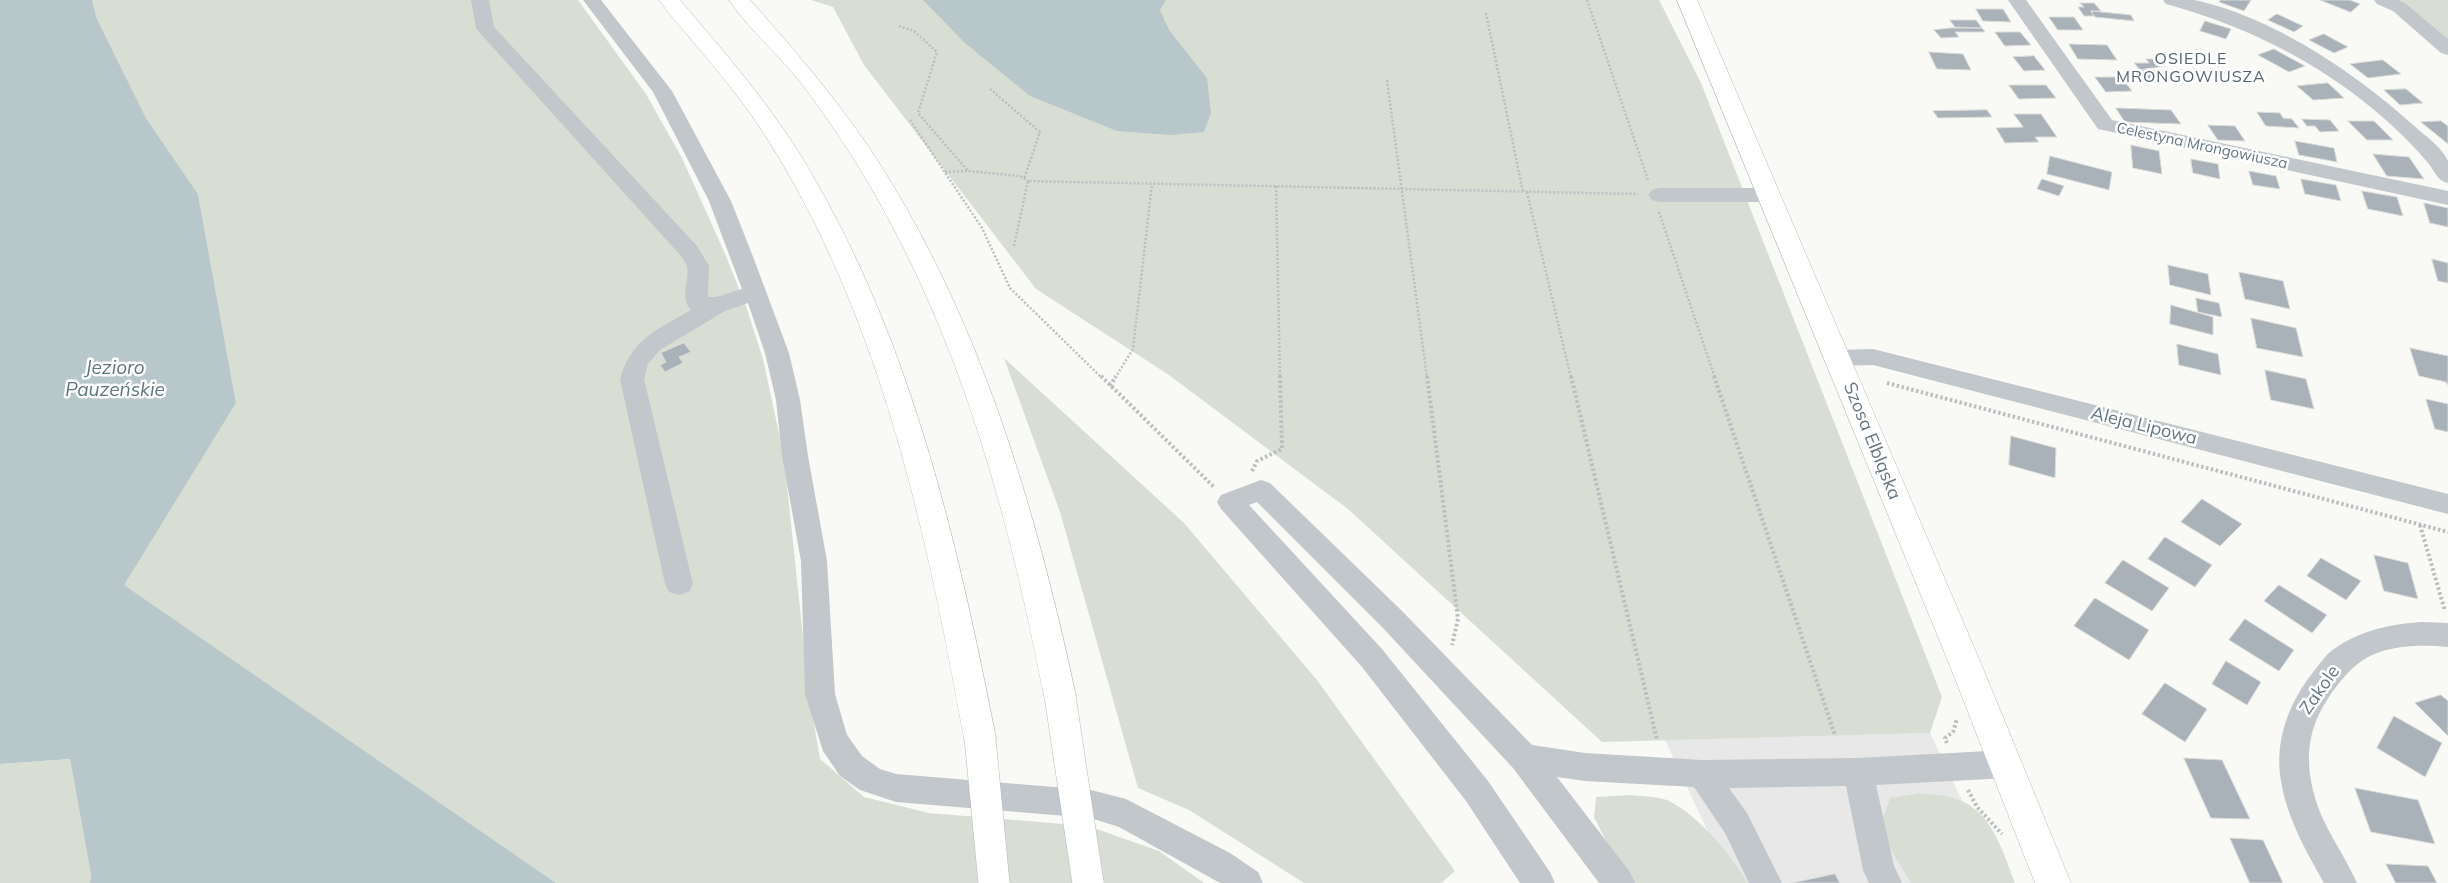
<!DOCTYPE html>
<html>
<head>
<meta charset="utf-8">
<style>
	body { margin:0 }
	canvas { display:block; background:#f9f9f6 }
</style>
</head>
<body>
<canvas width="2448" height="883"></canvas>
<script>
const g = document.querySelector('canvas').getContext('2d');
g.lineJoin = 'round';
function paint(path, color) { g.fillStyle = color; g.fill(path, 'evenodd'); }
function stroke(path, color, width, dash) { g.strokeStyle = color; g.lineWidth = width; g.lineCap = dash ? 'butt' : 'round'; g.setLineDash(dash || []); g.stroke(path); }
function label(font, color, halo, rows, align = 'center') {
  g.font = font + ' Mulish,sans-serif'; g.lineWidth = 5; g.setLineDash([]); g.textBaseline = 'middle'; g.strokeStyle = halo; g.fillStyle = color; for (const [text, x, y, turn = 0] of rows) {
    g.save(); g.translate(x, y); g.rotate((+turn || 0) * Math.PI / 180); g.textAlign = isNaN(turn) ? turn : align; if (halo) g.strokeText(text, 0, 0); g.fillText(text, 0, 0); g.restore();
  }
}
paint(new Path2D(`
	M1930,733L2001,883H1732L1665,740Z`), '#e7e8e7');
paint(new Path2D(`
	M92,0H578L646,94L682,158L726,256L747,309L763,359L784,457L809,694L820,759L864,797L929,813L1088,826L1159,851L1204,883H556L123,585L236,403L198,194L146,118L97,19Z
	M811,0H1659L1701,83L1942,697L1930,733L1602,742L1348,509L1169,375L1036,289L864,65L833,7Z
	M2398,0H2448V42L2399,3Z
	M1004,358L1184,523L1317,680L1455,871L1441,883H1304L1189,810L1138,788L1060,512Z
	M70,759L91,875L90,883H0V764Z
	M1921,793C1933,795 1946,795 1956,799C1992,810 2003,852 2015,883H1911L1887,843L1881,825L1890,798Z
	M1632,795C1644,797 1661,796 1671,802C1698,816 1733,856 1747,883H1634L1610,849L1594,817L1596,797Z`), '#d9ded5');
paint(new Path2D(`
	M0,0H92L97,19L146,118L198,194L236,403L124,585L556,883H90L91,875L70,759L0,764Z
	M923,0H1166L1160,10L1169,30L1207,78L1211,113L1204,132L1170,135L1117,131L1030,96L965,43Z`), '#b8c7ca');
const building = new Path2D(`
	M2221,0H2251L2244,11L2219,2Z
	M2320,0H2350L2360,4L2351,12Z
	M2080,3H2094L2101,11H2091L2094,16H2084L2078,7H2084Z
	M1976,9H2003L2011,22L1983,21Z
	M2091,11L2131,15L2134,21L2095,17Z
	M2277,14L2303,26L2294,32L2268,20Z
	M2049,17H2074L2083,30H2058Z
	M1950,20H1976L1982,28L1955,27Z
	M2205,21L2231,29L2226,39L2200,31Z
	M1950,28H1982L1985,32H1955L1959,37L1941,38L1934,30Z
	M1995,32H2020L2031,45L2005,46Z
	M2324,34L2348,47L2334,53L2309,40Z
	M2069,44L2107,45L2117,60L2078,59Z
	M2274,49L2305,66L2289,72L2258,55Z
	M1929,52L1963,54L1971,70L1937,69Z
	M2034,56L2045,70L2024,71L2013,57Z
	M2146,59H2159L2165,66L2140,70L2134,63H2149Z
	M2383,60L2401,74L2368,78L2350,64Z
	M2137,70H2155L2161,78L2165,79H2144L2136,75H2141Z
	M2095,77H2121L2132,91L2106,92Z
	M2328,83L2344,98L2313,100L2297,86Z
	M2009,85H2046L2056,98L2019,99Z
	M2406,89L2423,103L2400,105L2384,90Z
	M2116,108L2171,110L2181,124L2125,122Z
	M1987,110L1992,117L1938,118L1933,111Z
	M2257,112L2280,113L2283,118L2292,119L2299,128L2266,126Z
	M2014,114H2041L2057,137H2035L2039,142L2005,143L1996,128L2023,127Z
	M2302,119L2330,120L2339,131L2320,132L2315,126H2307Z
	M2348,121H2374L2393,140H2367Z
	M2441,121L2448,126V144L2421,122Z
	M2208,125L2235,126L2245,141L2218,140Z
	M2295,141L2334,148L2337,162L2299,155Z
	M2131,145L2159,151L2162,174L2133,168Z
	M2373,154L2409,157L2424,179L2387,176Z
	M2050,156L2112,172L2109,190L2047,174Z
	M2191,159L2218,164L2220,179L2193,173Z
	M2249,171L2276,176L2280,189L2253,185Z
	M2042,179L2064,186L2059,196L2037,189Z
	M2301,179L2336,185L2341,201L2305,194Z
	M2362,191L2397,197L2403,216L2368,209Z
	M2424,203L2448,208V227L2430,223Z
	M2432,259L2448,263V283L2438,281Z
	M2168,265L2208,274L2211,295L2170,285Z
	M2239,272L2283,281L2290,309L2245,299Z
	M2196,298L2219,303L2222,317L2198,312Z
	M2171,305L2213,317V335L2170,324Z
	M2251,318L2296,328L2303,357L2257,348Z
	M684,343L691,352L679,357L683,363L665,372L660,365L666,362L661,353Z
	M2177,344L2218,354L2221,375L2179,365Z
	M2410,348L2448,356V385L2446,382L2419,376Z
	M2265,370L2306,379L2314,409L2271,400Z
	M2426,399L2448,404V432L2435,429Z
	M2011,436L2056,448L2055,478L2009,465Z
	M2202,499L2242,524L2220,546L2181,522Z
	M2165,537L2212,565L2195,587L2148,559Z
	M2374,555L2408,563L2418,599L2384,591Z
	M2321,558L2361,581L2346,600L2307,576Z
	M2123,560L2169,588L2152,611L2105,583Z
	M2279,585L2327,615L2312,633L2264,601Z
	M2095,598L2149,630L2129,660L2074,626Z
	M2245,619L2294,650L2279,671L2229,640Z
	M2226,661L2261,682L2247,705L2212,684Z
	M2165,683L2207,709L2185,742L2142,714Z
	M2441,695L2448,701V736L2415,703Z
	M2394,716L2442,743L2425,777L2377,748Z
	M2184,758L2222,760L2250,819L2211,818Z
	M2355,788L2418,800L2435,844L2371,832Z
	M2230,838L2263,840L2283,883H2250Z
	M2386,864L2428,866L2437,883H2396Z
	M1835,874L1840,883H1792Z`);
paint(building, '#a8b2b8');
stroke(building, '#dbdbd8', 1);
const major = new Path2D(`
	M1677,0H1697L1982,666L2071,883H2035L1950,666Z`);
const highway = new Path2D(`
	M659,0H680C720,47 762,95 796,148C908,327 956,534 996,738L992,748L980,753L968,748L964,738C927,534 883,327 773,148C751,111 723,77 695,44C683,29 670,16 659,0Z
	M729,0H750C793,48 834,96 870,149C979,314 1035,505 1076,696L1071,706L1060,710L1049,706L1044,696C1007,506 955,318 850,153C833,127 815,100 796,77C774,50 748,28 729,0Z`);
stroke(major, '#b5bbbf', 1);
stroke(highway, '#b5babd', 1);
stroke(new Path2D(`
	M1587,0L1648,180
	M1486,13L1523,192
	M899,26L914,31L937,52L918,113L968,171L1020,176L1028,181
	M1387,80L1427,378
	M990,89L1040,132L1024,179
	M910,120L982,228L1010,288L1102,378
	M945,172L967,171
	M1276,186L1280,378
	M1527,192L1571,378
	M1659,212L1715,378
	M1014,246L1028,181L1638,194
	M1115,378L1133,349L1152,184`), '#babec1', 2.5, [2, 2]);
stroke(new Path2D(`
	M1101,376L1215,488
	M1427,376L1458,619L1452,645
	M1571,376L1657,740
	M1714,376L1835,735
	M1887,383L2448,532
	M1110,386L1116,376
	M1252,471L1257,461L1282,449L1280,376
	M2420,525L2445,611
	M1947,743L1945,738L1953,732L1957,719
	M1968,790L1977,807L2002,834`), '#babec1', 4, [2.5, 2.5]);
paint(new Path2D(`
	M471,0H489L494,27L697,246L709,266L708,297H716L742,289L709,201L653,92L583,0H601L672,91L731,201L752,254L789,353L800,400L808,456L827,561L835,694L847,735L862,756L880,769L896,774L1091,790L1126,799L1230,853L1258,872L1263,883H1220L1119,827L1091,818L896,802L860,790L840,776L823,751L805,694L801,561L782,456L776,400L765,353L748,303L725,311L660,350L648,364L644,379L693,584L689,592L679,595L669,592L665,584L620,379C632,338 657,330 691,310C679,297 690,281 687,266C686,263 683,259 681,256L479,32L476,28Z
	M2008,0H2026L2112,120L2448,191V205L2098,129Z
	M2163,0C2173,0 2184,0 2194,0C2271,16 2356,73 2413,125C2424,135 2442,147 2448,161C2448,167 2448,177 2448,183C2437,181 2435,171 2428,163C2406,136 2377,111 2350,91C2294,50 2232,22 2166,4Z
	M2374,0H2398L2405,3L2448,39V55L2441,53L2393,11L2377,4Z
	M1659,188H1769L1776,190L1780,195L1776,200L1769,202H1659L1652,200L1648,195L1652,190Z
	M1873,349L2448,494V514L1873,365L1838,366L1830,364L1826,358L1830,352L1838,350Z
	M1261,480L1270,483L1403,612L1532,745L1585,753L1702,760L1858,758L2007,750L2018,754L2022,764L2018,774L2007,778L1876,785L1894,866L1902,883H1869L1863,870L1846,786L1729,788L1747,813L1782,883H1749L1725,833L1694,787L1585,781L1557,777L1630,872L1635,883H1599L1513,768L1383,628L1257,502L1249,505L1382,649L1488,781L1550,872L1555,883H1520L1466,801L1362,667L1221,509L1217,502L1221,495Z
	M2421,622L2448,623V647C2425,645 2402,645 2380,652C2361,658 2348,671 2336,687C2310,721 2303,752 2314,794C2322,826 2344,853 2357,883H2324C2306,851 2287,818 2281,781C2274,741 2289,702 2314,671C2320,664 2326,654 2334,649C2359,631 2390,624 2421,622Z`), '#c2c7cb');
paint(major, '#fff');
paint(highway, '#fff');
const highwayBridge = new Path2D(`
	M1060,696L1088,883
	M980,738L994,883`);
stroke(highwayBridge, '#b5babd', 32, []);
stroke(highwayBridge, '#fff', 31);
label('15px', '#627683', '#fff', [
	["Celestyna Mrongowiusza",2202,146,12]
]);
g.letterSpacing = '1px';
label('16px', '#54646e', '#fff', [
	["OSIEDLE",2191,59],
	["MRONGOWIUSZA",2191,77]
]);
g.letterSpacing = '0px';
label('18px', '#627683', '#fff', [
	["Aleja Lipowa",2144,426,14],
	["Szosa Elbląska",1872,441,68],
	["Zakole",2320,690,-55]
]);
label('italic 19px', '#5d767d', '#fff', [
	["Jezioro",115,368],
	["Pauzeńskie",115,390]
]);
</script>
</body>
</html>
